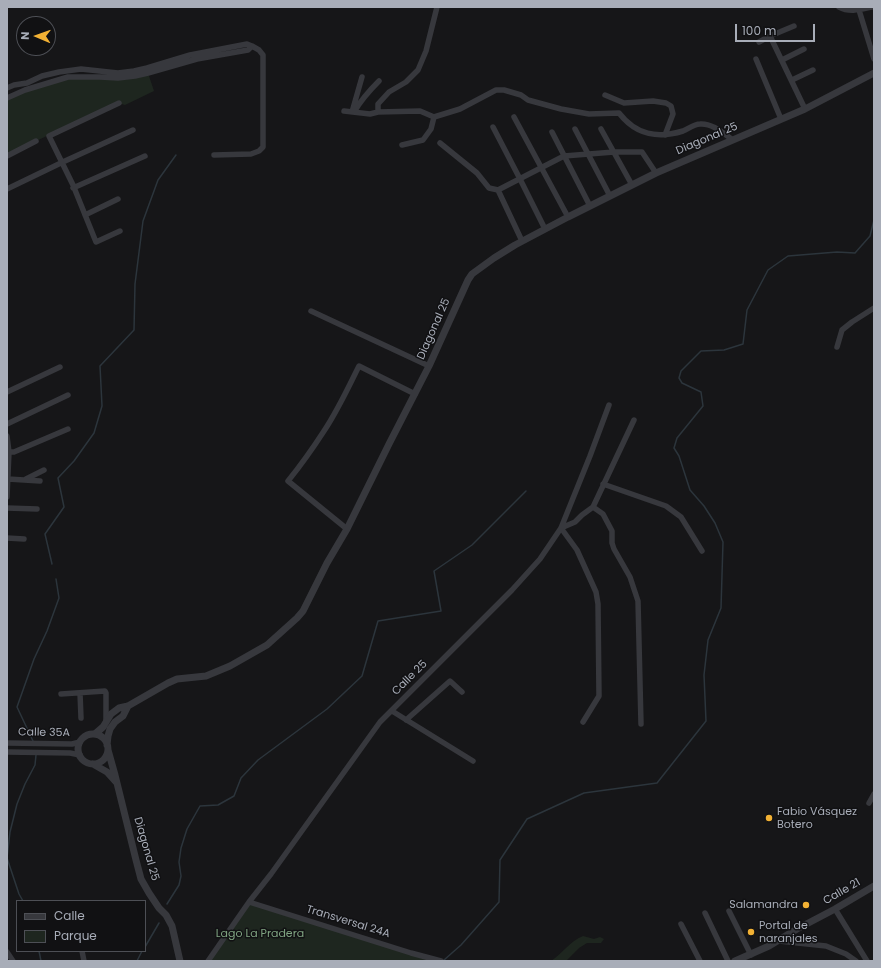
<!DOCTYPE html>
<html>
<head>
<meta charset="utf-8">
<style>
	body { margin:0 }
	#map { position:relative; width:881px; height:968px; overflow:hidden; background:#161618; font-family:Poppins,sans-serif }
	canvas { display:block }
	.frame { position:absolute; inset:0; border:8px solid #a8adb8; pointer-events:none }
	.legend { position:absolute; left:16px; top:900px; width:130px; height:52px; box-sizing:border-box; background:#111113; border:1px solid #4d4f55; margin:0; padding:5px 7px; list-style:none; font-size:12px; color:#a8adb8 }
	.legend li { display:flex; align-items:center; gap:8px; height:20px }
	.legend b { width:20px; border:1px solid #4d4f55 }
	.north { position:absolute; left:16px; top:16px; width:40px; height:40px; box-sizing:border-box; background:#111113; border:1px solid #4d4f55; border-radius:50%; rotate:272deg; font-size:11px; font-weight:700; line-height:16px; text-align:center; color:#a8adb8 }
	.north::after { content:''; display:block; margin:auto; width:14px; height:18px; background:#f2b134; clip-path:polygon(50% 0,100% 100%,50% 72%,0 100%) }
	.scale { position:absolute; left:735px; top:24px; width:80px; height:18px; box-sizing:border-box; border:2px solid #a8adb8; border-top:0; padding-left:5px; font-size:12px; line-height:14px; white-space:nowrap; color:#a8adb8; -webkit-text-stroke:3px #111113; paint-order:stroke }
</style>
</head>
<body>
<div id="map">
<canvas width="881" height="968"></canvas>
<div class="frame"></div>
<ul class="legend">
<li><b style="height:5px;background:#37383d"></b>Calle</li>
<li><b style="height:11px;background:#1e261f"></b>Parque</li>
</ul>
<div class="north">N</div>
<div class="scale">100 m</div>
</div>
<script>
const g = document.querySelector('canvas').getContext('2d');
g.lineJoin = 'round';
function paint(path, color) { g.fillStyle = color; g.fill(path, 'evenodd'); }
function stroke(path, color, width, dash) { g.strokeStyle = color; g.lineWidth = width; g.lineCap = dash ? 'butt' : 'round'; g.setLineDash(dash || []); g.stroke(path); }
function label(font, color, halo, rows, align = 'center') {
  g.font = font + ' Poppins,sans-serif'; g.lineWidth = 3; g.setLineDash([]); g.textBaseline = 'middle'; g.strokeStyle = halo; g.fillStyle = color; for (const [text, x, y, turn = 0] of rows) {
    g.save(); g.translate(x, y); g.rotate((+turn || 0) * Math.PI / 180); g.textAlign = isNaN(turn) ? turn : align; if (halo) g.strokeText(text, 0, 0); g.fillText(text, 0, 0); g.restore();
  }
}
paint(new Path2D(`
	M148,73L154,91L125,105L118,103L36,141L7,156V98L60,79Z
	M249,902L441,961H208Z
	M583,936L594,939L600,937L604,939L601,943H587L579,948L566,961H551C562,954 570,941 583,936Z`), '#1e261f');
stroke(new Path2D(`
	M52,564L45,534L64,507L58,478L74,461L94,433L102,406L100,366L134,330L135,284L143,221L158,180L176,155
	M33,741L17,707L34,659L47,631L59,598L56,579
	M23,901L19,894L7,858L10,832L17,804L25,784L35,765L36,755
	M167,904L179,885L181,876L179,862L181,848L187,829L200,806L218,805L234,796L241,778L258,760L327,709L362,676L378,621L441,611L434,571L472,545L526,491
	M145,947L159,923
	M39,951L41,961
	M444,960L461,945L499,902L500,860L527,819L584,793L657,783L706,721L704,675L708,640L721,608L723,542L715,523L704,506L690,490L679,456L674,448L677,438L703,406L701,392L682,383L679,378L681,371L701,351L724,350L743,344L747,310L768,270L788,256L837,252L855,253L870,236L874,220
	M137,961L142,951`), '#2c353c', 1.5);
stroke(new Path2D(`
	M839,7C850,13 862,9 872,7
	M859,10L874,59
	M794,26L770,36L805,109
	M759,42L770,36
	M756,59L781,119
	M782,60L804,49
	M792,80L813,70
	M7,88L14,85L27,83L42,76L59,72L81,69L118,73L134,71L147,68L190,55L247,44L252,46L248,50L197,59L148,73L135,76L118,78L100,77H68L25,90L7,98
	M605,95L624,103L653,101L666,103L671,106L673,114L665,135
	M119,103L49,136L73,185L96,242L120,231
	M344,111L370,114L378,112L420,111L434,117L460,109L496,90H504L521,95L528,100L561,109L589,114L619,113C636,135 657,139 683,131C688,129 694,124 700,124C712,123 723,133 733,140
	M352,112L362,77
	M354,112C361,100 369,91 379,81
	M378,112V104L389,92L406,82L418,70L426,51L437,7
	M514,117L568,217
	M493,127L520,179L545,229
	M575,129L610,196
	M601,129L632,185
	M552,132L590,206
	M440,143L477,173L489,188L498,190L522,241
	M402,145L423,140L431,129L434,117
	M214,155L251,154L259,151L263,147V55L259,50L252,46
	M7,156L36,141
	M73,188L145,156
	M7,189L65,161L133,130
	M498,190L564,156L614,152H642L656,173
	M85,215L118,199
	M311,311L429,366
	M837,347L842,330L852,322L874,308
	M7,392L60,367
	M7,424L68,395
	M7,436L9,452L7,497
	M9,452H14L68,429
	M8,479L40,481
	M26,479L44,470
	M603,484L666,506L681,517L702,551
	M593,507L634,420
	M7,508L37,509
	M347,529L288,481C301,465 313,448 324,431C338,410 348,388 359,366L415,394
	M7,538L24,539
	M80,693L81,718
	M61,694L105,691L106,693V721
	M392,711L473,761
	M406,720L450,681L462,692
	M583,722L599,696L598,604L596,592L577,550L561,528L575,522L582,515L593,507L603,514L612,531V543L614,549L630,577L638,601L641,724
	M7,743L72,744L80,742
	M7,752L70,753L80,755
	M869,803L874,794
	M249,902L411,953L441,961
	M835,909L867,961
	M729,911L751,955
	M705,913L728,961
	M681,924L700,961
	M779,941L826,946L846,954L856,961
	M82,951L84,961
	M7,952L13,961
	M208,961L249,902L271,874L380,722L512,590L540,559L561,528L590,456L609,405`), '#37383d', 5.5);
stroke(new Path2D(`
	M95,734L103,727L111,714L119,708L128,706L168,683L177,679L206,676L230,666L267,645L297,618L303,611L327,563L347,529L389,444L429,366L468,280L472,274L494,258L515,245L568,217L656,173L805,109L874,73
	M78 749a15 15 0 1 1 30 0a15 15 0 1 1-30 0Z
	M107,745L108,736L110,729L115,722L123,716L128,706
	M108,750L115,775L136,860L141,879L149,893L159,908L166,915L172,926L180,961
	M93,764L107,772L116,782
	M735,961L769,946L797,929L835,909L874,886`), '#37383d', 7);
for (const [x, y, r, color] of [
	[769,818,4,"#f2b134"],
	[806,905,4,"#f2b134"],
	[751,932,4,"#f2b134"]
]) { const dot = new Path2D(); dot.arc(x, y, r, 0, 2 * Math.PI); g.fillStyle = color; g.fill(dot); stroke(dot, '#111113', 1.5); }
label('11px', '#a8adb8', '#111113', [
	["Diagonal 25",707,139,-23],
	["Diagonal 25",434,329,-66],
	["Calle 25",410,678,-45],
	["Calle 35A",44,733,1],
	["Diagonal 25",146,849,74],
	["Calle 21",842,892,-30],
	["Transversal 24A",348,922,17]
]);
label('11px', '#a8adb8', '#111113', [
	["Fabio Vásquez",777,812],
	["Botero",777,825],
	["Salamandra",798,905,"right"],
	["Portal de",759,926],
	["naranjales",759,939]
], 'left');
label('11px', '#7fa381', '#111113', [
	["Lago La Pradera",260,934]
]);
</script>
</body>
</html>
